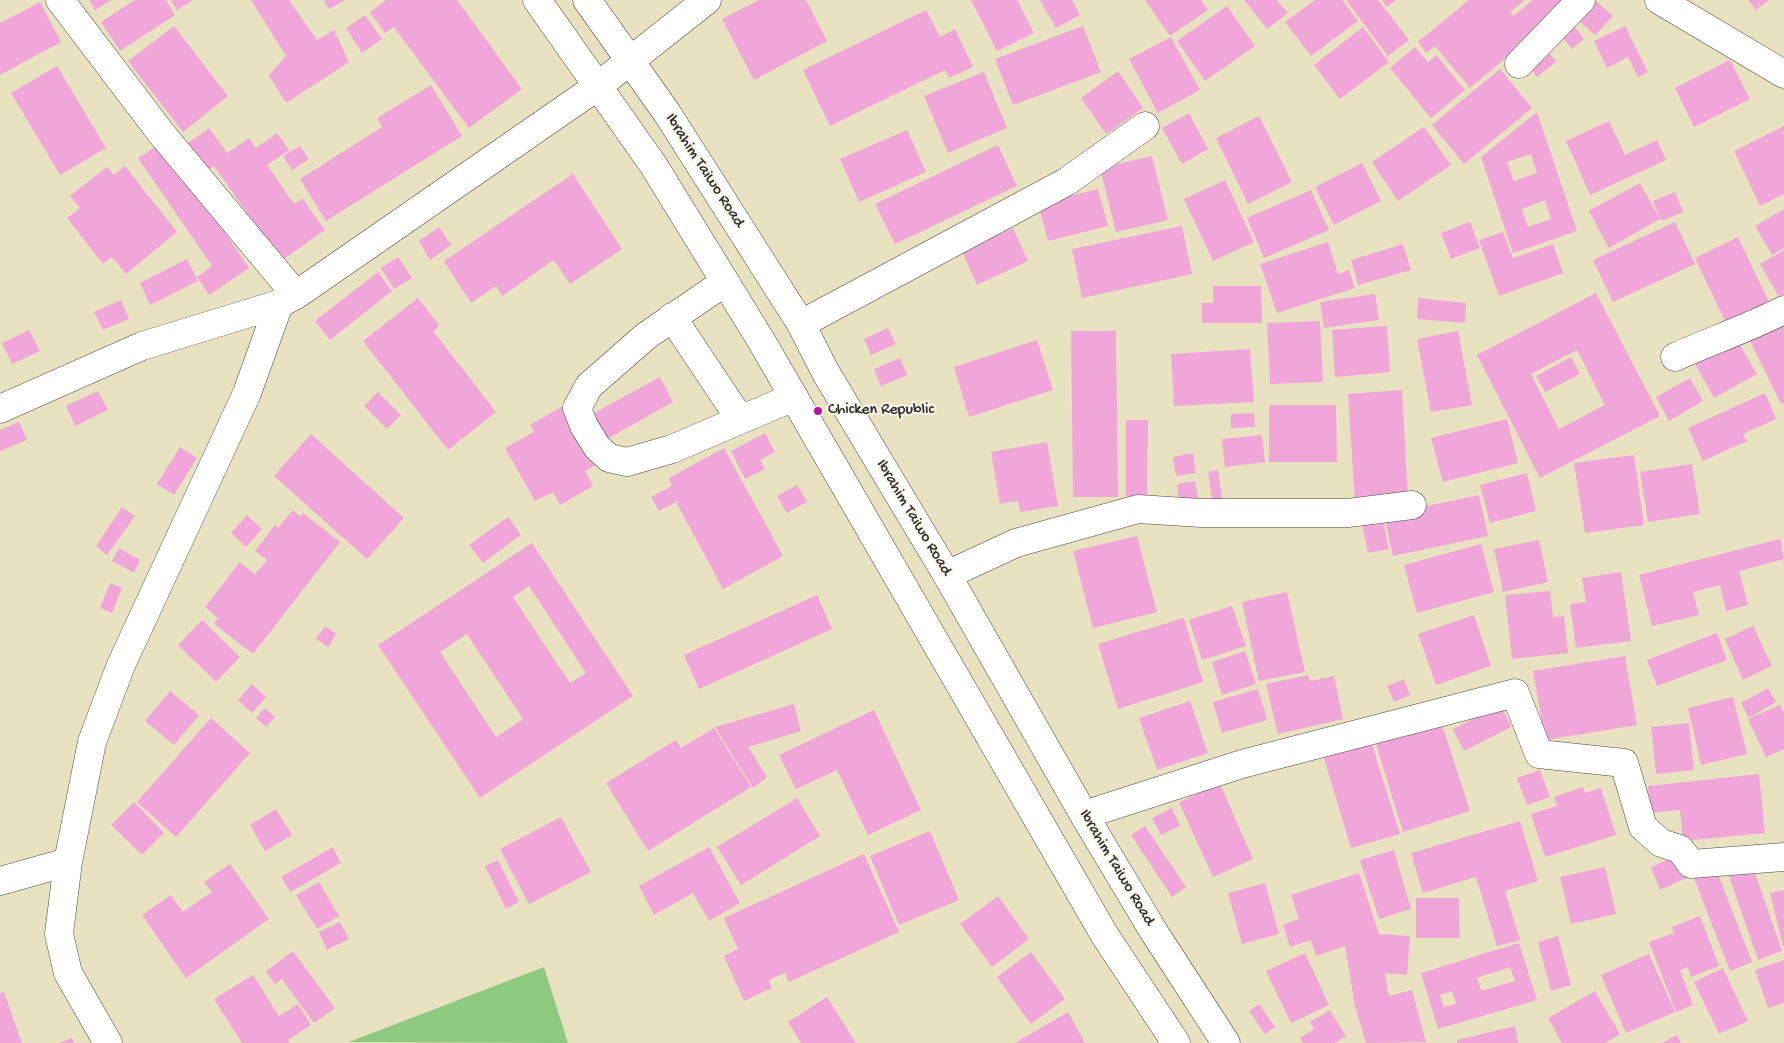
<!DOCTYPE html>
<html>
<head>
<meta charset="utf-8">
<style>
	body { margin:0 }
	canvas { display:block; background:#e9e2c1 }
</style>
</head>
<body>
<canvas width="1784" height="1043"></canvas>
<script>
const g = document.querySelector('canvas').getContext('2d');
g.lineJoin = 'round';
function paint(path, color) { g.fillStyle = color; g.fill(path, 'evenodd'); }
function stroke(path, color, width, dash) { g.strokeStyle = color; g.lineWidth = width; g.lineCap = dash ? 'butt' : 'round'; g.setLineDash(dash || []); g.stroke(path); }
function label(font, color, halo, rows, align = 'center') {
  g.font = font + ' "Gochi Hand",sans-serif'; g.lineWidth = 4; g.setLineDash([]); g.textBaseline = 'middle'; g.strokeStyle = halo; g.fillStyle = color; for (const [text, x, y, turn = 0] of rows) {
    g.save(); g.translate(x, y); g.rotate((+turn || 0) * Math.PI / 180); g.textAlign = isNaN(turn) ? turn : align; if (halo) g.strokeText(text, 0, 0); g.fillText(text, 0, 0); g.restore();
  }
}
paint(new Path2D(`
	M544,967L568,1043L349,1042Z`), '#8dca80');
paint(new Path2D(`
	M89,0H111L95,10Z
	M135,0H166L175,15L120,51L101,22Z
	M171,0H193L177,10Z
	M251,0H289L317,40L334,30L349,62L286,103L269,75L286,56Z
	M324,0H345L329,9Z
	M386,0H457L522,89L469,128L394,27L385,33L370,12Z
	M759,0H806L827,41L754,80L722,19Z
	M971,0H1017L1034,33L997,51Z
	M1040,0H1072L1080,15L1056,28Z
	M1145,0H1201L1208,10L1170,36Z
	M1244,0H1277L1288,13L1267,29Z
	M1315,0H1342L1358,21L1311,56L1285,22Z
	M1346,0H1378L1409,40L1388,56Z
	M1382,0H1396L1387,7Z
	M1469,0H1525L1510,12L1513,16L1533,0H1575L1470,88L1435,46L1426,53L1418,42Z
	M1748,0H1769L1756,10Z
	M1596,1L1613,16L1595,35L1578,20Z
	M40,2L61,42L0,75V23Z
	M1227,6L1255,46L1205,81L1177,41Z
	M926,10L940,37L955,29L973,67L949,78L945,70L830,126L803,70Z
	M365,15L382,39L362,53L346,28Z
	M174,26L228,96L183,132L128,61Z
	M1083,26L1101,72L1013,105L995,59Z
	M1574,26L1584,39L1572,49L1562,37Z
	M1625,26L1648,72L1638,77L1628,57L1607,68L1594,41Z
	M1363,27L1389,62L1340,99L1314,65Z
	M1171,37L1200,90L1158,113L1129,59Z
	M1415,47L1428,62L1436,55L1465,90L1431,118L1390,68Z
	M1548,52L1557,61L1537,77L1530,68Z
	M1730,60L1750,99L1694,127L1675,88Z
	M57,66L106,148L60,175L11,93Z
	M1500,69L1532,108L1464,164L1432,125Z
	M1118,71L1143,108L1106,134L1081,98Z
	M984,72L1007,128L948,153L924,96Z
	M431,85L462,136L326,221L300,179L382,127L377,118Z
	M1537,112L1577,231L1513,253L1481,157ZM1531,154L1537,173L1514,181L1507,162ZM1545,200L1551,219L1528,227L1522,209Z
	M1189,113L1208,149L1182,164L1162,128Z
	M1259,116L1292,182L1248,204L1216,138Z
	M1609,121L1625,155L1657,140L1666,160L1590,195L1566,141Z
	M1784,126V194L1760,206L1734,151Z
	M1424,127L1451,165L1398,201L1372,162Z
	M209,128L227,153L249,138L256,148L277,133L289,150L267,165L294,204L302,198L325,230L281,261L214,166L206,171L187,144Z
	M907,130L926,172L859,202L840,159Z
	M163,142L249,268L209,295L197,277L212,266L138,158Z
	M998,145L1017,186L895,244L875,204Z
	M300,146L309,159L292,170L283,156Z
	M1152,156L1168,220L1116,232L1100,168Z
	M1362,163L1381,201L1334,225L1315,187Z
	M125,166L177,232L126,274L112,257L103,264L67,218L80,208L70,196L107,167L114,175Z
	M573,174L622,249L570,284L554,260L502,296L496,286L471,303L444,261Z
	M1225,180L1254,242L1213,261L1184,199Z
	M1640,183L1660,219L1609,248L1589,211Z
	M1098,189L1108,226L1048,241L1038,204Z
	M1311,190L1329,230L1264,258L1247,218Z
	M1675,192L1683,212L1661,221L1653,201Z
	M1784,209V248L1772,255L1755,226Z
	M1470,222L1480,248L1451,259L1441,233Z
	M1675,222L1695,264L1613,302L1593,260Z
	M1182,226L1192,274L1082,298L1072,249Z
	M439,227L451,245L430,260L419,241Z
	M1013,228L1028,261L977,285L962,251Z
	M1503,232L1513,258L1553,244L1563,273L1499,296L1479,240Z
	M1738,237L1769,302L1726,323L1695,258Z
	M1328,242L1338,274L1349,270L1355,288L1277,313L1260,264Z
	M1403,244L1411,270L1358,285L1351,260Z
	M1784,250V294L1779,297L1760,264Z
	M398,257L412,278L394,289L381,268Z
	M187,259L198,281L150,305L140,283Z
	M378,272L392,291L330,340L315,321Z
	M1213,286H1261L1262,323H1202V303H1213Z
	M1596,293L1660,416L1540,478L1477,355ZM1577,350L1605,405L1559,429L1531,374Z
	M1375,294L1379,320L1324,328L1320,302Z
	M418,298L439,325L434,332L496,412L448,450L363,341Z
	M1418,298L1466,303L1465,323L1417,319Z
	M121,300L129,319L103,330L94,312Z
	M1320,321L1323,382L1270,384L1267,323Z
	M1784,324V403L1781,404L1750,341Z
	M1387,326L1390,372L1335,377L1332,330Z
	M888,328L896,344L871,355L864,339Z
	M29,330L40,351L12,364L2,343Z
	M1071,331H1116L1118,497H1073Z
	M1458,331L1472,405L1431,412L1417,339Z
	M1736,338L1757,374L1714,398L1694,362Z
	M1037,340L1053,390L969,417L954,367Z
	M1250,349L1254,402L1174,406L1171,354Z
	M1571,357L1580,374L1545,392L1536,376Z
	M900,358L907,375L881,386L874,369Z
	M660,377L673,402L602,442L587,417Z
	M1690,378L1703,401L1669,421L1656,397Z
	M1402,390L1408,500L1355,503L1348,394Z
	M98,391L108,410L75,426L66,406Z
	M378,392L401,415L387,429L364,406Z
	M1765,393L1776,419L1743,434L1747,441L1703,461L1688,428Z
	M1269,405H1336L1337,462H1269Z
	M563,406L596,465L585,471L593,486L560,505L553,492L535,501L505,448L534,432L530,425Z
	M1254,413L1255,427L1231,428V414Z
	M1507,419L1518,463L1443,482L1431,438Z
	M1126,420H1148L1147,496H1126Z
	M19,422L27,440L0,451V430Z
	M765,433L775,452L760,460L765,469L745,479L731,451Z
	M311,434L404,518L367,559L274,476Z
	M1262,435L1265,462L1225,467L1222,439Z
	M1047,442L1058,506L1020,512L1018,501L1000,504L991,452Z
	M180,447L197,458L174,495L157,484Z
	M724,448L783,556L723,589L676,502L659,511L651,497L672,486L669,478Z
	M1193,453L1196,473L1176,476L1173,457Z
	M1634,455L1644,525L1585,533L1574,463Z
	M1692,464L1700,514L1648,522L1640,472Z
	M1218,470L1223,504L1213,506L1208,472Z
	M1527,473L1536,511L1490,523L1480,485Z
	M1195,481L1198,498L1179,501L1177,484Z
	M797,485L807,502L787,513L777,496Z
	M1479,495L1488,536L1393,556L1384,515Z
	M122,507L135,516L107,555L96,546Z
	M293,510L301,517L303,513L340,542L253,654L214,624L218,618L205,607L240,562L255,574L267,560L255,551L275,525L278,528Z
	M1381,512L1389,549L1368,553L1360,516Z
	M247,515L262,529L246,547L231,533Z
	M508,517L521,535L483,563L469,545Z
	M1137,536L1157,612L1093,628L1073,551Z
	M1780,539L1784,559L1739,571L1748,605L1726,611L1720,585L1693,592L1699,615L1652,626L1639,575Z
	M1539,540L1548,582L1503,592L1494,549Z
	M532,543L633,696L480,798L378,645ZM529,586L586,673L570,683L513,597ZM467,634L523,719L496,737L440,652Z
	M1481,544L1494,592L1417,613L1404,565Z
	M119,548L140,560L134,573L112,561Z
	M1621,572L1631,641L1576,648L1570,604L1586,602L1582,578Z
	M110,583L122,588L112,613L100,608Z
	M1550,591L1553,617L1564,616L1568,653L1512,659L1505,595Z
	M1287,592L1305,672L1259,681L1242,602Z
	M817,595L832,629L699,689L684,655Z
	M1232,606L1246,646L1202,660L1189,620Z
	M1474,615L1491,666L1436,685L1418,634Z
	M1184,618L1203,682L1118,709L1098,644Z
	M202,620L240,657L216,682L178,645Z
	M325,626L336,634L328,647L316,639Z
	M1753,626L1772,666L1743,680L1725,639Z
	M1717,633L1727,660L1657,686L1647,660Z
	M1245,651L1256,684L1222,695L1212,662Z
	M1625,656L1637,725L1545,740L1533,671Z
	M1308,675L1310,681L1334,676L1343,719L1278,734L1266,684Z
	M1404,679L1410,695L1394,702L1387,686Z
	M252,684L266,697L252,713L238,700Z
	M1768,688L1776,702L1749,718L1741,703Z
	M1258,689L1267,720L1222,733L1213,702Z
	M170,691L199,715L174,745L145,721Z
	M1733,697L1747,754L1701,765L1688,708Z
	M1190,701L1208,753L1157,770L1139,718Z
	M794,704L801,731L748,747L767,777L753,788L715,727Z
	M1501,705L1511,727L1464,751L1453,729Z
	M1780,705L1784,713V749L1766,757L1748,719Z
	M265,708L275,717L266,727L256,718Z
	M874,710L921,810L868,835L837,770L796,789L779,755Z
	M211,718L250,753L176,837L137,802Z
	M1441,721L1470,811L1403,832L1375,741Z
	M1689,723L1694,770L1656,774L1651,727Z
	M714,728L751,787L648,851L606,783L676,740L681,748Z
	M1371,741L1400,834L1351,848L1323,755Z
	M1540,770L1550,797L1527,805L1517,778Z
	M1759,774L1765,833L1683,841L1680,810L1650,813L1648,786Z
	M1220,784L1253,859L1213,877L1179,802Z
	M1583,787L1585,793L1601,788L1616,835L1545,857L1531,814L1557,806L1554,797Z
	M797,798L820,836L741,885L717,847Z
	M134,802L164,833L142,855L111,825Z
	M1172,808L1180,826L1161,835L1152,818Z
	M276,809L292,835L265,851L250,825Z
	M561,817L591,872L529,904L500,849Z
	M1520,821L1538,881L1505,891L1520,940L1497,946L1476,877L1423,893L1411,853Z
	M1145,826L1186,887L1172,897L1131,835Z
	M930,831L959,900L899,925L870,856Z
	M333,847L341,863L290,892L281,877Z
	M709,847L740,903L709,921L693,893L654,915L639,886Z
	M1394,850L1411,909L1379,919L1360,860Z
	M864,854L899,932L789,982L785,973L769,980L772,988L744,1001L724,956L738,949L724,918Z
	M1676,856L1686,878L1660,890L1651,867Z
	M498,860L519,902L506,909L485,866Z
	M230,864L269,919L186,978L142,915L171,895L183,912L212,892L204,882Z
	M1605,867L1616,914L1571,924L1560,877Z
	M1753,867L1782,951L1758,960L1729,876Z
	M1716,869L1752,962L1730,971L1694,878Z
	M1359,873L1379,934L1410,936L1407,975L1385,973L1389,996L1412,990L1426,1042L1366,1043L1355,1006L1345,946L1316,956L1311,940L1290,947L1283,925L1299,919L1291,895Z
	M319,882L339,916L317,929L296,895Z
	M1265,883L1279,934L1242,944L1228,893Z
	M1784,890V946H1783L1770,893Z
	M998,896L1029,939L992,967L960,924Z
	M1416,898H1459L1460,938H1416Z
	M1700,916L1719,966L1691,977L1688,967L1680,970L1693,1005L1676,1012L1649,942L1674,933L1672,927Z
	M340,922L349,939L327,950L319,932Z
	M1558,936L1571,985L1551,991L1538,942Z
	M1519,943L1537,1000L1438,1029L1421,973ZM1510,967L1515,981L1481,991L1477,978ZM1452,991L1456,1004L1444,1007L1440,995Z
	M293,951L335,1008L314,1023L282,979L275,984L266,971Z
	M1031,952L1065,999L1031,1024L997,977Z
	M1305,953L1329,1005L1291,1023L1266,971Z
	M1649,954L1675,1012L1626,1033L1601,975Z
	M1784,960V1003L1768,1008L1755,970Z
	M1723,968L1748,1021L1719,1034L1694,982Z
	M253,975L279,1016L298,1004L311,1025L288,1040L290,1043H242L214,999Z
	M1595,991L1620,1034L1605,1043H1562L1548,1018Z
	M4,992L22,1043H0V993Z
	M827,997L856,1043H801L788,1022Z
	M1259,1004L1275,1027L1265,1034L1249,1011Z
	M1330,1010L1346,1036L1335,1043H1303L1300,1038L1314,1029L1310,1022Z
	M1068,1012L1085,1043H1015Z
	M1515,1026L1518,1043H1457V1040Z
	M1677,1035L1681,1043H1662Z
	M72,1038L74,1043H59Z`), '#f1a6d9');
const minor = new Path2D(`
	M60,0L161,133L296,295
	M1659,0L1784,74
	M1519,64L1581,0
	M725,282L646,336L589,386L577,408L584,426L597,447L609,458L627,462L672,449L794,397
	M672,317L740,419
	M801,324L1066,182L1145,126
	M1675,357C1711,341 1748,328 1784,310
	M0,409L142,346L279,304L296,295L598,86L707,0
	M947,575L1016,543L1138,509L1201,513H1348L1412,505
	M1084,815L1242,764L1515,693L1539,754L1624,763L1643,827L1661,843L1680,849L1691,864L1784,857
	M0,881L68,862
	M108,1043L68,973L59,934L68,862L92,742L121,665L247,393L279,304`);
const major = new Path2D(`
	M537,0L654,166L762,342L1104,934L1176,1043
	M587,0L667,113L801,324L826,373L947,575L1084,815L1154,932L1226,1043`);
stroke(minor, '#484642', 29);
stroke(major, '#484642', 29);
stroke(minor, '#fff', 28);
stroke(major, '#fff', 28);
for (const [x, y, r, color] of [
	[818,411,5,"#b5179e"]
]) { const dot = new Path2D(); dot.arc(x, y, r, 0, 2 * Math.PI); g.fillStyle = color; g.fill(dot); stroke(dot, '#f7f3e8', 2); }
label('16px', '#2b2b2b', '#f7f3e8', [
	["Ibrahim Taiwo Road",704,171,57],
	["Ibrahim Taiwo Road",913,518,59],
	["Ibrahim Taiwo Road",1116,868,59]
]);
label('16px', '#2b2b2b', '#f7f3e8', [
	["Chicken Republic",828,411]
], 'left');
</script>
</body>
</html>
